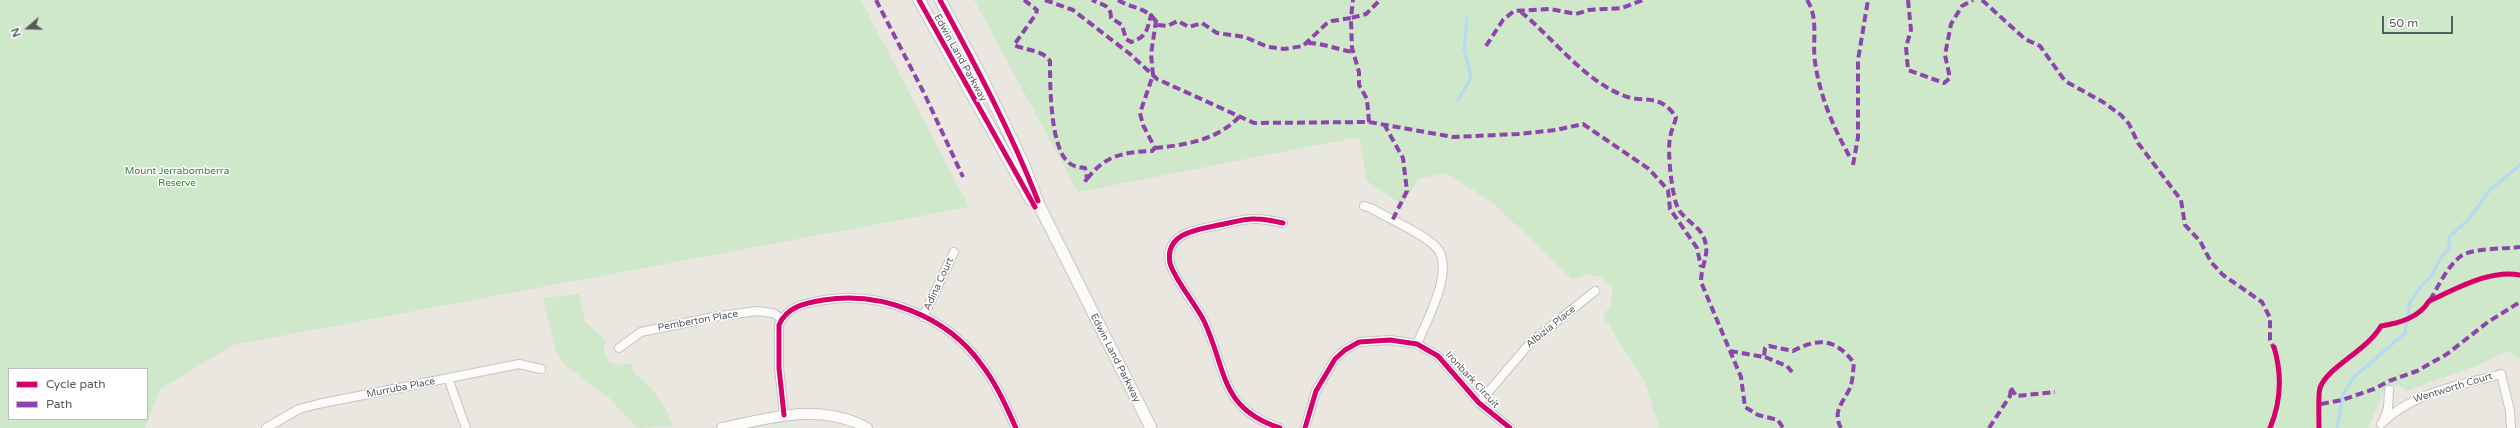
<!DOCTYPE html>
<html>
<head>
<meta charset="utf-8">
<style>
	body { margin:0 }
	#map { position:relative; width:2520px; height:428px; overflow:hidden; background:#eae7e0; font-family:"Varela Round",sans-serif }
	canvas { display:block }
	.legend { position:absolute; left:8px; top:368px; width:140px; height:52px; box-sizing:border-box; background:#fff; border:1px solid #bcbec0; margin:0; padding:5px 7px; list-style:none; font-size:12px; color:#575c61 }
	.legend li { display:flex; align-items:center; gap:8px; height:20px }
	.legend b { width:20px; border:1px solid #bcbec0 }
	.north { position:absolute; left:8px; top:8px; width:40px; height:40px; -webkit-text-stroke:3px #fff; paint-order:stroke; rotate:250deg; font-size:11px; font-weight:700; line-height:16px; text-align:center; color:#575c61 }
	.north::after { content:''; display:block; margin:auto; width:14px; height:18px; background:#575c61; clip-path:polygon(50% 0,100% 100%,50% 72%,0 100%) }
	.scale { position:absolute; left:2382px; top:16px; width:71px; height:18px; box-sizing:border-box; border:2px solid #575c61; border-top:0; padding-left:5px; font-size:12px; line-height:14px; white-space:nowrap; color:#575c61; -webkit-text-stroke:3px #fff; paint-order:stroke }
</style>
</head>
<body>
<div id="map">
<canvas width="2520" height="428"></canvas>
<ul class="legend">
<li><b style="height:5px;background:#d6006c"></b>Cycle path</li>
<li><b style="height:5px;background:#8e44ad"></b>Path</li>
</ul>
<div class="north">N</div>
<div class="scale">50 m</div>
</div>
<script>
const g = document.querySelector('canvas').getContext('2d');
g.lineJoin = 'round';
function paint(path, color) { g.fillStyle = color; g.fill(path, 'evenodd'); }
function stroke(path, color, width, dash) { g.strokeStyle = color; g.lineWidth = width; g.lineCap = dash ? 'butt' : 'round'; g.setLineDash(dash || []); g.stroke(path); }
function label(font, color, halo, rows, align = 'center') {
  g.font = font + ' "Varela Round",sans-serif'; g.lineWidth = 3; g.setLineDash([]); g.textBaseline = 'middle'; g.strokeStyle = halo; g.fillStyle = color; for (const [text, x, y, turn = 0] of rows) {
    g.save(); g.translate(x, y); g.rotate((+turn || 0) * Math.PI / 180); g.textAlign = isNaN(turn) ? turn : align; if (halo) g.strokeText(text, 0, 0); g.fillText(text, 0, 0); g.restore();
  }
}
paint(new Path2D(`
	M0,0H861L969,207L233,345L160,389L145,428H0ZM9,369H147V419H9Z
	M974,0H2520V359L2508,351L2478,365L2406,391L2398,385L2386,387L2368,428H1659L1645,382L1603,316L1610,306L1613,288C1598,272 1591,273 1572,279L1493,203L1446,173L1418,179L1403,205L1367,181L1359,137L1078,192Z
	M579,294L585,322L605,340L603,352L609,362L619,365L632,363L634,373C652,387 667,403 672,426L638,428L608,397L565,365L557,354L543,298Z`), '#cee8c9');
stroke(new Path2D(`
	M1458,100L1471,78L1464,48L1467,18
	M2337,428L2343,395L2353,378L2405,333L2410,302L2422,285L2431,277L2441,257L2449,249V237L2469,219L2489,191L2520,165`), '#b3daf6', 3);
const minor = new Path2D(`
	M1364,206L1371,208C1387,218 1424,234 1436,247C1456,268 1427,320 1417,344
	M923,317L954,252
	M619,348L641,332L713,317L757,311L773,313L782,319
	M448,378L466,428
	M1479,403L1530,343L1595,291
	M784,415L779,368V325C787,306 806,303 824,300C881,291 947,316 981,364C996,383 1006,406 1016,428
	M2384,419L2388,408L2389,390
	M2381,424C2413,392 2459,386 2501,374L2510,411L2511,428
	M266,428L299,409L318,404L519,364L541,369
	M1280,428C1219,408 1227,370 1204,321C1196,305 1173,277 1170,263C1164,231 1202,229 1224,224C1234,222 1246,218 1256,219C1265,219 1274,221 1283,223
	M1305,428L1316,391L1335,359L1345,350L1359,342L1390,340L1417,344L1438,356L1479,403L1510,428`);
const tertiary = new Path2D(`
	M722,428C770,418 821,402 867,428`);
const secondary = new Path2D(`
	M919,0L1031,200
	M940,0L981,76L1023,163L1039,205L1151,428`);
stroke(minor, '#c5c5c3', 10);
stroke(tertiary, '#c5c5c3', 12);
stroke(secondary, '#c6c6c4', 13);
stroke(minor, '#fcfbfa', 8);
stroke(tertiary, '#fcfbfa', 10);
stroke(secondary, '#fcfbfa', 11);
stroke(new Path2D(`
	M876,0L924,93L963,177
	M1024,0L1037,10L1036,14L1014,45C1025,50 1043,50 1050,61C1050,84 1050,146 1068,162C1073,167 1079,167 1085,168L1087,178L1085,182C1103,156 1122,152 1152,151L1155,148L1143,125L1140,113L1153,75L1151,54L1156,21L1151,15C1147,30 1147,37 1131,42L1126,39L1122,25L1111,18C1111,4 1102,5 1092,0
	M1045,0L1073,10L1130,54L1157,79L1254,123L1369,122L1453,137L1518,134L1556,130L1583,124L1649,169L1668,190L1670,209L1697,248L1701,267
	M1118,0C1133,9 1149,7 1158,25L1167,26L1178,21L1189,27L1202,23L1217,33L1245,37L1268,47L1284,49L1303,46L1326,24L1332,21L1351,18L1353,0
	M1807,0C1819,18 1812,41 1815,62C1820,97 1834,129 1851,159
	M1908,0L1911,30L1906,47L1908,70L1944,83L1950,78L1945,55L1951,24L1962,6L1973,0
	M1982,0L2025,39L2040,46L2065,81L2103,102L2121,115L2129,124L2138,143L2181,200L2185,225L2200,241L2211,262L2223,275L2262,302L2270,318V340L2275,351
	M1521,12C1553,38 1583,79 1622,95C1645,105 1658,91 1676,117C1675,124 1671,130 1670,138C1667,150 1672,200 1679,210C1688,224 1704,227 1706,246C1708,256 1701,268 1701,282L1741,377L1745,407L1758,415L1778,420L1783,428
	M1308,43C1323,43 1338,50 1354,52
	M1486,46L1503,20L1514,11L1550,9L1576,14L1589,10L1622,8L1643,0
	M1369,122L1367,99L1359,85V72L1352,48L1351,22V18L1366,14L1380,0
	M1384,124L1403,158L1407,191L1392,221
	M1155,148C1186,145 1217,140 1239,117
	M1853,165L1858,137V60L1868,0
	M2430,300C2439,285 2447,267 2461,256C2471,248 2506,249 2520,247
	M1730,351L1764,357L1765,348L1769,346L1793,351C1819,337 1836,339 1854,363C1853,370 1853,381 1850,388C1843,403 1832,411 1841,428
	M1765,357L1787,366L1792,372
	M2011,388L2016,396L2055,392
	M2321,404L2342,400L2374,389L2389,381L2417,371L2447,354L2488,322L2520,302
	M1989,428L2010,396L2011,388`), '#8e44ad', 4, [8, 4]);
stroke(new Path2D(`
	M919,0L1035,207
	M940,0C976,66 1011,132 1038,201
	M784,415L779,368V325C787,306 806,303 824,300C881,291 947,316 981,364C996,383 1006,406 1016,428
	M1280,428C1219,408 1227,370 1204,321C1196,305 1173,277 1170,263C1164,231 1202,229 1224,224C1234,222 1246,218 1256,219C1265,219 1274,221 1283,223
	M1305,428L1316,391L1335,359L1345,350L1359,342L1390,340L1417,344L1438,356L1479,403L1510,428
	M2270,428C2281,402 2282,374 2274,347
	M2319,428C2319,420 2318,393 2320,388C2327,367 2367,351 2381,326C2399,323 2419,318 2429,301C2456,289 2490,269 2520,275`), '#d6006c', 5);
label('10px', '#575c61', '#fff', [
	["Edwin Land Parkway",960,58,61],
	["Adina Court",939,284,-65],
	["Pemberton Place",698,321,-10],
	["Albizia Place",1551,327,-39],
	["Edwin Land Parkway",1115,358,63],
	["Ironbark Circuit",1472,380,47],
	["Murruba Place",401,388,-11],
	["Wentworth Court",2453,388,-17]
]);
label('10px', '#2b852e', '#fff', [
	["Mount Jerrabomberra",177,171],
	["Reserve",177,183]
]);
</script>
</body>
</html>
